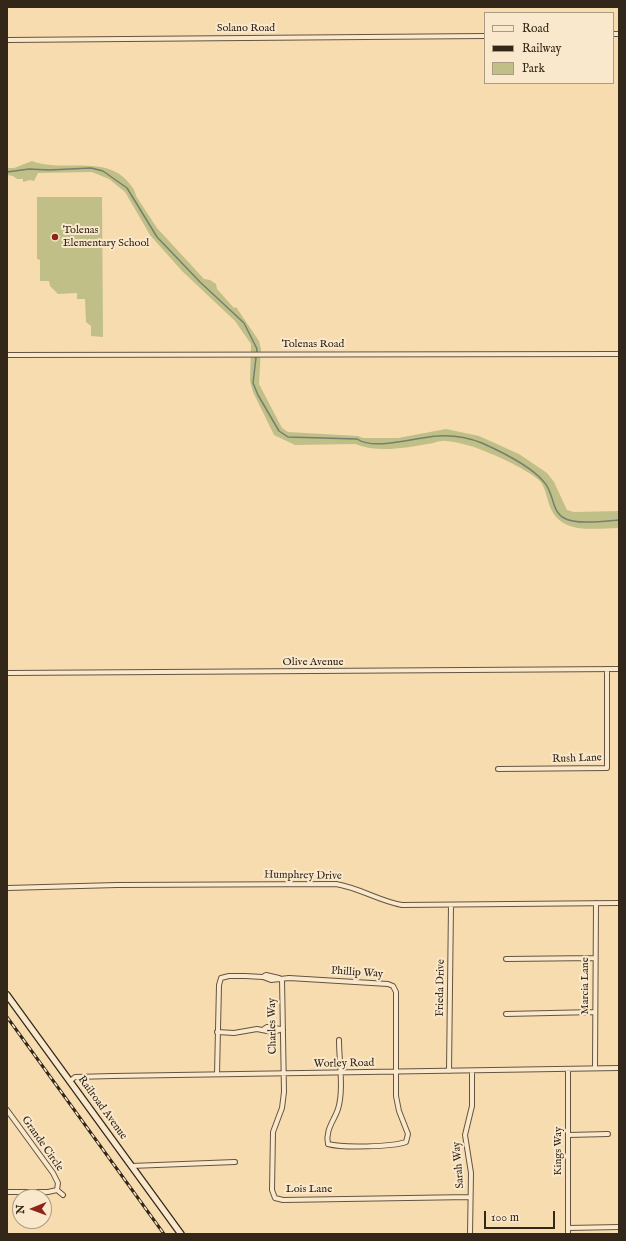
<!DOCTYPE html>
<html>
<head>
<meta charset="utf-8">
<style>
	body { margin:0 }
	#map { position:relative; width:626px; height:1241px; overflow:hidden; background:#f7dcb0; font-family:"IM FELL English",serif }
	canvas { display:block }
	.frame { position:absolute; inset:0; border:8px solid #332719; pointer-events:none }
	.legend { position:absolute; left:484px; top:12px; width:130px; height:72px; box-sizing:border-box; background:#fae8cc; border:1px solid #aa9b84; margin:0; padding:5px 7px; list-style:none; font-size:12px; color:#332719 }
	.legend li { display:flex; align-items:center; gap:8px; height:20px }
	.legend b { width:20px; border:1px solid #aa9b84 }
	.north { position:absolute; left:12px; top:1189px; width:40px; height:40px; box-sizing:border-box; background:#fae8cc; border:1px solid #aa9b84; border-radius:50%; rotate:269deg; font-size:11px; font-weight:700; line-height:16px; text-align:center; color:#332719 }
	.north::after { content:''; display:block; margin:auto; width:14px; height:18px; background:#8f2418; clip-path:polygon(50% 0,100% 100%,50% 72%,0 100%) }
	.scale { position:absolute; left:484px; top:1211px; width:71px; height:18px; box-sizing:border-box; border:2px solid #332719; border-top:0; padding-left:5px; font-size:12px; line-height:14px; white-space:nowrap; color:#332719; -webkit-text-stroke:3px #fae8cc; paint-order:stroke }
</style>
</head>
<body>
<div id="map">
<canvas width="626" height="1241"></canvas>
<div class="frame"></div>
<ul class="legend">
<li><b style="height:5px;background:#fae8cc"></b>Road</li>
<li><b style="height:5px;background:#332719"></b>Railway</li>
<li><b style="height:11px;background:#c1bf88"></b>Park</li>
</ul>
<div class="north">N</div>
<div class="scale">100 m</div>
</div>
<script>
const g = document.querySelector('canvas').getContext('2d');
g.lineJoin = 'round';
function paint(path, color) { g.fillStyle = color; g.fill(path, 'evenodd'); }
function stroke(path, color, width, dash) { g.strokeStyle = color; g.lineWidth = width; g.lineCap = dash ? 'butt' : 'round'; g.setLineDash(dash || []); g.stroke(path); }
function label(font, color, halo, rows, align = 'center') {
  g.font = font + ' "IM FELL English",serif'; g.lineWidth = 4; g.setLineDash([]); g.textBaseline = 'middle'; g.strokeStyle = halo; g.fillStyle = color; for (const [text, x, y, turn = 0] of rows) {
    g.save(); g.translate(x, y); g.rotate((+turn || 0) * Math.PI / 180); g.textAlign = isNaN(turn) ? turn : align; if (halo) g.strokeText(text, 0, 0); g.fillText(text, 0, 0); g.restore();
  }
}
paint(new Path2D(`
	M32,161C62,173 106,154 129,183C133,188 135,190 136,196L157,228L204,279L210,280L216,284L217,289L234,308L236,307L259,341L261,349L259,384L282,428L288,432L358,436L363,438H398L446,429L479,436L519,454L547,473L554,482L567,510L574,512L619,511V528C595,528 563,535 551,509C547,501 546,488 540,481C532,473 501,457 489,453C476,447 460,442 445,441C440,440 433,444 427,444C405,448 377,453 355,444L295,445L274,435L253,392L250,381L251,344L235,321L182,271L150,235L125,192L109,179L92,172L38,173L34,181L30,180L23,182V179H17L13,176L7,175V168H14Z
	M37,197H102L103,337L91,336V326L86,322L85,299H77V293L58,294L50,286L49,281H40V260L37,259Z`), '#c1bf88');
stroke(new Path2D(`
	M7,172L29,169L49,170L91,168L103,171L127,188L157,237L200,282L244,323L257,349L253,383L258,395L279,431L288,437L357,439C375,451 417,437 438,436C452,435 469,438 482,443C502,452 531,466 544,482C554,492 551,511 564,518C575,525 606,521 619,520`), '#73806e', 1.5);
const street = new Path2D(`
	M613,34H619
	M7,40L485,36
	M7,355L619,354
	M7,673L619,669
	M498,769L607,768V669
	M7,888L117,885L336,884C360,888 379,901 402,905L619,903
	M506,959L595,958
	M263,977L266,975L279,978
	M282,979L284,1092L282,1108L273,1132L272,1190L275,1198L283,1200L470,1197
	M506,1014L595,1012
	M264,1029L267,1027L281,1029
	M217,1032L234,1033L257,1029L272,1032L283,1029
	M595,1068L596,903
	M449,1071L451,905
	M217,1074L219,985L221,978L229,976H245L263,977L271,980L289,978L388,984L393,986L396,992V1096L399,1111L408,1134L406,1142C392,1147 342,1148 328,1144C325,1130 334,1121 338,1109C344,1090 339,1061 339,1040
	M70,1081L75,1077L113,1076L619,1068
	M7,1110L53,1173L58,1183L57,1190L48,1192H7
	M568,1135L608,1134
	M131,1166L235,1162
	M57,1190L63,1195
	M568,1228L619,1227
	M470,1234L471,1173L465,1135L472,1106V1071
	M568,1234V1069`);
const secondary = new Path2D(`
	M7,995L181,1234`);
stroke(street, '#64543f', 6);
stroke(secondary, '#332719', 8);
stroke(street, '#fae8cc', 4);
stroke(secondary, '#fae8cc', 5.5);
const rail = new Path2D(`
	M7,1017L164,1234`);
stroke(rail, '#332719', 3);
stroke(rail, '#fae8cc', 1.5, [4.5]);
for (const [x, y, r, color] of [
	[55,237,4,"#8f2418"]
]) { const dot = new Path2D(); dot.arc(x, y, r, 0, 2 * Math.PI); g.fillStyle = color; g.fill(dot); stroke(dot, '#fae8cc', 1.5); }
label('11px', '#332719', '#fae8cc', [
	["Solano Road",246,29],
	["Tolenas Road",313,345],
	["Olive Avenue",313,663],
	["Rush Lane",577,759,-2],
	["Humphrey Drive",303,876,1],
	["Phillip Way",357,973,4],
	["Marcia Lane",586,986,-90],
	["Frieda Drive",441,988,-89],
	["Charles Way",273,1026,-91],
	["Worley Road",344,1064,-1],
	["Railroad Avenue",102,1108,54],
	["Grande Circle",42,1144,55],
	["Kings Way",559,1151,-90],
	["Sarah Way",459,1165,-95],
	["Lois Lane",309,1190]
]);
label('11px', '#332719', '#fae8cc', [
	["Tolenas",63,231],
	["Elementary School",63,244]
], 'left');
</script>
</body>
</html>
